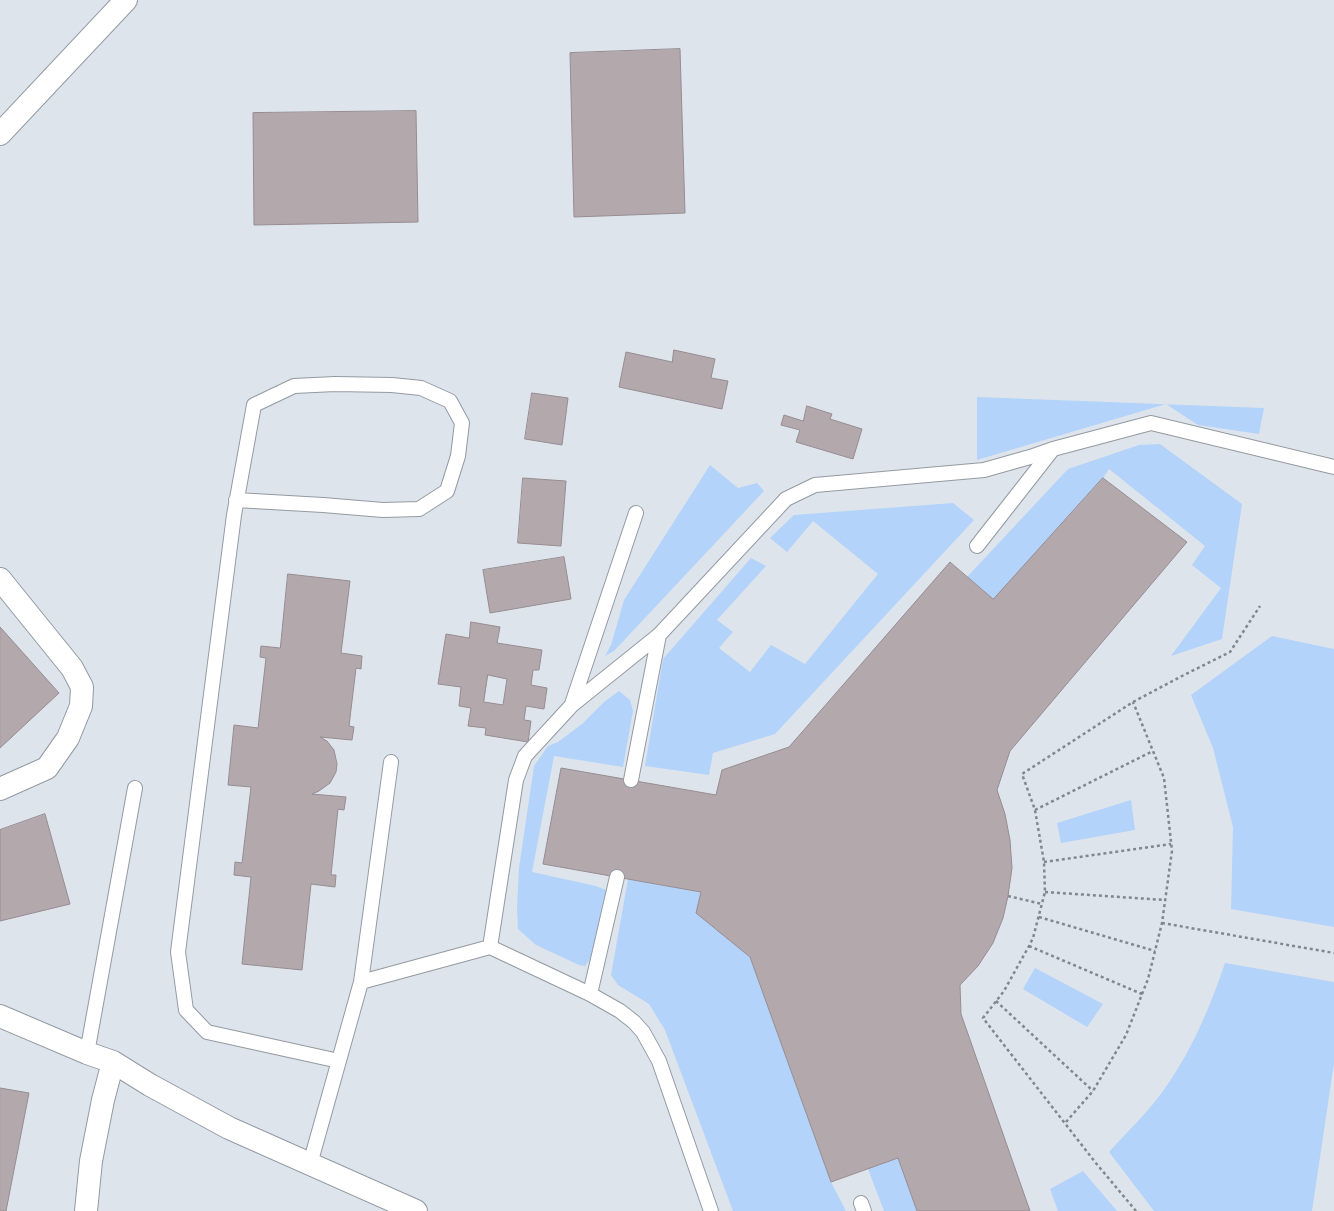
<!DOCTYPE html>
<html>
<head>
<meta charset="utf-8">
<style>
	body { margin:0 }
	canvas { display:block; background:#dde4ec }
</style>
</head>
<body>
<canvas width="1334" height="1211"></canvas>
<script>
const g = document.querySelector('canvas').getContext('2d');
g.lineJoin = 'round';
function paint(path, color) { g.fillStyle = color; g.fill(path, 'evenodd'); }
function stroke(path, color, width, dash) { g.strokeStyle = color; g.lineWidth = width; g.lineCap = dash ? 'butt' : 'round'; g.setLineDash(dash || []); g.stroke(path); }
paint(new Path2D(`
	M977,397L1264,408L1259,434L1198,425L1166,404L977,460Z
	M1160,444L1242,504L1222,639L1171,656L1221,588L1192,565L1205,546L1109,469L1103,478L993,599L967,577L1068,469L1139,445Z
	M710,465L738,488L757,483L764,491L614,651L605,656L611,645L624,600Z
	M953,503L974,520L775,734L713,753L709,775L645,766L663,659L751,558L766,566L717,620L733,632L719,648L750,672L771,645L805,664L878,574L813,521L787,552L770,538L794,515Z
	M1272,636L1334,649V927L1231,909L1233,827L1213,748L1191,695Z
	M619,691L630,700L633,711L623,767L554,756L532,872L596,886L606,890L591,958L585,966L579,965L536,945L518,929L517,908L519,868L534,766L548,746L558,742L582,724L604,702Z
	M1131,800L1135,830L1061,843L1057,823Z
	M628,879L701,892L697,913L750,957L831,1182L846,1211H733L665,1030L649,1004L618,985L611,975Z
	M1225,963L1334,982V1063L1312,1211H1154L1109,1152C1125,1134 1146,1114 1160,1095C1190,1055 1209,1010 1225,963Z
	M1035,968L1103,1004L1087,1027L1023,989Z
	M898,1158L917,1211H884L868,1169Z
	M1083,1171L1117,1211H1058L1050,1189Z`), '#b4d3fa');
const building = new Path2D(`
	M680,49L685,213L574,217L570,53Z
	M416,111L418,222L254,225L253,113Z
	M674,350L715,359L711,378L728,381L722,409L619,387L626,352L672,362Z
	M532,393L568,398L562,445L525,439Z
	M807,406L832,414L830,419L862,429L853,459L796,442L800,430L781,425L784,415L803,421Z
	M523,478L566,481L561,546L518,543Z
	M1103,478L1187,542L1010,751L997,790L1005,814L1010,840L1012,868L1008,896L1003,918L993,943L978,966L960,985L961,1014L1030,1211H917L898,1158L831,1182L750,957L696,913L701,892L543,864L561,768L716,795L722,770L789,747L950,562L993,599Z
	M564,557L571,599L490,613L483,570Z
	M288,574L350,581L341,653L362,656L361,669L356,668L349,726L354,727L352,740L320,737L327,741L334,750L337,764L336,772L330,783L319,791L312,794L346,797L344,810L338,809L331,875H336L335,887L311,884L302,970L242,964L251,877L234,875L235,862L242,863L251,787L228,785L234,725L258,728L266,658L260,657L261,646L280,648Z
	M471,622L500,627L497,643L542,650L539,670H533L531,685L547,688L544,709L526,706L524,720L531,721L528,742L485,735L486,728L468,726L471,708L459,706L461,687L438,684L446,634L469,638ZM488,675L507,679L503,705L484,702Z
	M0,627L59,693L0,748Z
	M45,814L70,904L0,921V830Z
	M0,1088L29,1093L6,1211H0Z`);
paint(building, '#b3a9ad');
stroke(building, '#968c91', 1);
const lane = new Path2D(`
	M236,500L323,505L383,510L419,509L447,491L458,456L462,423L450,401L421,388L392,385L335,384L294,386L254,405L234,515L178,952L186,1010L207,1032L339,1061
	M977,546L1053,449
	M572,704L636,513
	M631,780L659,635
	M490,947L516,780L525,756L572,705L659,635L786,499L815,485L984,470L1030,457L1053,449L1151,423L1334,467
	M361,982L391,762
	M590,994L617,877
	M87,1053L135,788
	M310,1164L361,982L490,947L590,994L620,1011L634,1022L643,1032L659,1061L711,1211
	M861,1203L864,1211`);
const street = new Path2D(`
	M0,134L126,0
	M0,579L72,668L82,687L81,706L68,738L47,768L0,789
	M0,1016L87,1053L113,1062
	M86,1211L91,1161L103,1100L113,1062L150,1085L229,1128L416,1211`);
stroke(lane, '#949aa2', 16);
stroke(street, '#949aa2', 24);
stroke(new Path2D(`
	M1035,810L1153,751
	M1044,862L1171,844
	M1045,892L1165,900
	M1008,896L1042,904
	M1039,917L1155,951
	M1162,923L1334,953
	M1029,946L1142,994
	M996,1001L1093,1091
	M1066,1122L1093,1091L1126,1035L1148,979L1162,923L1172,851L1164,778L1133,702
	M1136,1211L1095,1162L983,1018L1004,991L1029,946L1033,938L1045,892L1044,862L1035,810L1022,774L1133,702L1182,676L1230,652L1260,606`), '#82878c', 2.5, [3, 3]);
stroke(lane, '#fff', 14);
stroke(street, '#fff', 22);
</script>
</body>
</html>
